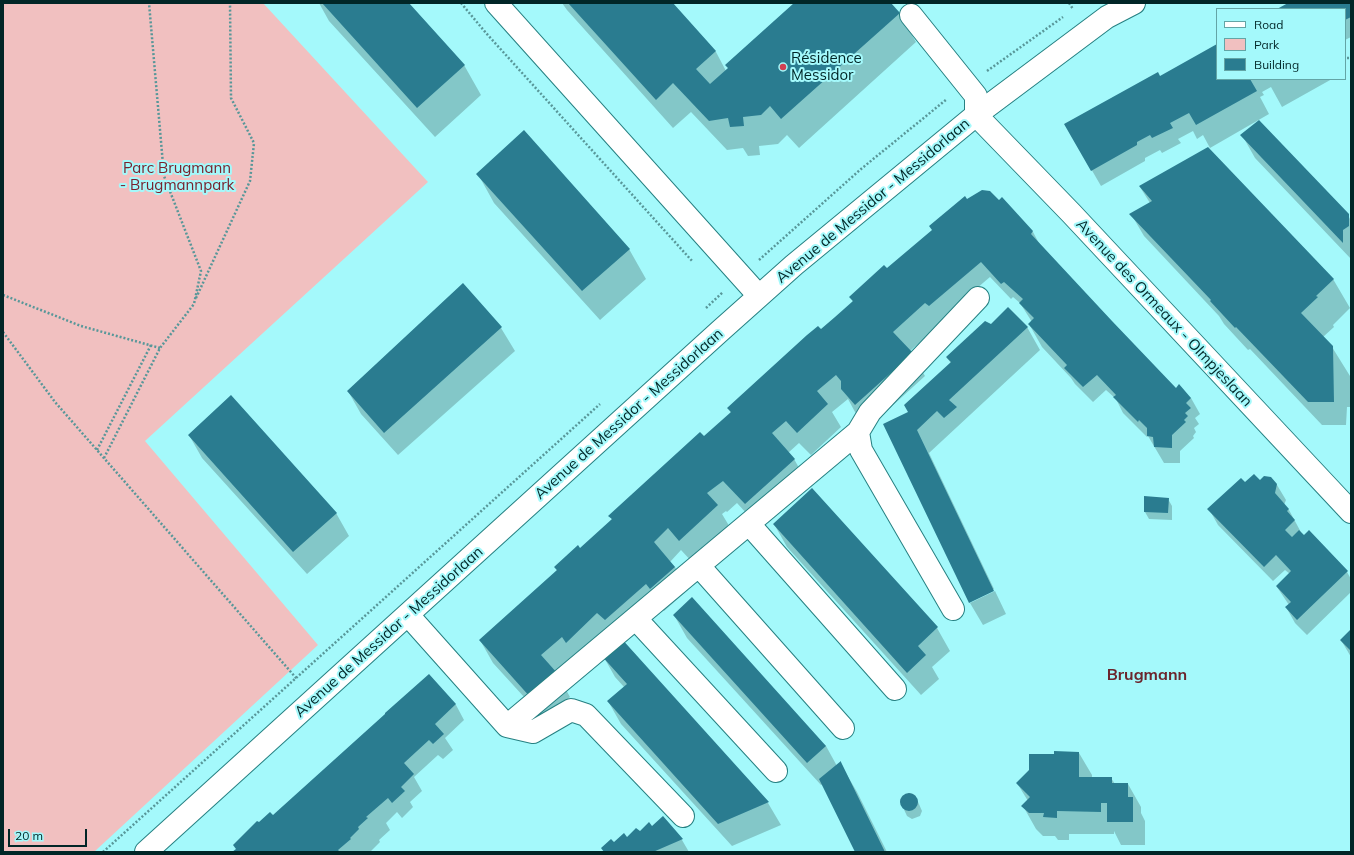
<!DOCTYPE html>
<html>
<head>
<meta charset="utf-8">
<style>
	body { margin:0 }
	#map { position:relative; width:1354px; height:855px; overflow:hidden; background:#a4f9fb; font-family:Mulish,sans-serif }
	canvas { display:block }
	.frame { position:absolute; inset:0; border:4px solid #012627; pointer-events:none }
	.legend { position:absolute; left:1216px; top:8px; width:130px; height:72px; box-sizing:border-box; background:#a4f9fb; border:1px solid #63a5a6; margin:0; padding:5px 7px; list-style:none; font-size:12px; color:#012627 }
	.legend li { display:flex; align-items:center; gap:8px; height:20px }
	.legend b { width:20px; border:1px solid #63a5a6 }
	.scale { position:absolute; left:8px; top:829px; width:79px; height:18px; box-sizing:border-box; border:2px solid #012627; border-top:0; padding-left:5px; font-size:12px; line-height:14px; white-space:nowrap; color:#012627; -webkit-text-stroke:3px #a4f9fb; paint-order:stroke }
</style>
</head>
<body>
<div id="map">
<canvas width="1354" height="855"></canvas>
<div class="frame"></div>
<ul class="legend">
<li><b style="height:5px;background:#fff"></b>Road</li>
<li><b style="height:11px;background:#f1c0c0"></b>Park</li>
<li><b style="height:11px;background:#2a7c90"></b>Building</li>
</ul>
<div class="scale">20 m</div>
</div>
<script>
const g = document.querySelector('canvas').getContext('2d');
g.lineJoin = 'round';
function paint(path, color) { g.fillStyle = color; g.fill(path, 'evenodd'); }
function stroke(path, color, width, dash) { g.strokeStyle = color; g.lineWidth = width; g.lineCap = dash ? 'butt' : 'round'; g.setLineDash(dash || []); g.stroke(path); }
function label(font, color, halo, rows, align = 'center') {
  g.font = font + ' Mulish,sans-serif'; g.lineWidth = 4; g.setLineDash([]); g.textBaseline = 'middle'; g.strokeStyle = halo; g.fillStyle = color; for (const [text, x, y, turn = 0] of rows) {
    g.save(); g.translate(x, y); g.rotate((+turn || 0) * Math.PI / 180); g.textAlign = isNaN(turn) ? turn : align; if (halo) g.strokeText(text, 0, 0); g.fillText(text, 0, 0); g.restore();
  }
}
paint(new Path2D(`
	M3,3H263L428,182L145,441L318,645L94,852H3Z`), '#f1c0c0');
paint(new Path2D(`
	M319,3H408L464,65L481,95L435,137L329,21Z
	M562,3H672L716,52L726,71L796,3H890L899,13L916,42L799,148L787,135L778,144L759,146L760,155L748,156L743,148L727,150L691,112L673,128L567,10Z
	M1312,3H1351V37L1345,40V9H1315Z
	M1217,45V79H1332L1282,107L1271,87L1262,92L1264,95L1260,97L1269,114L1210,148L1203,135L1197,139L1193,131L1178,139L1181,143L1162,153L1160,150L1145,158V161L1101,186L1065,124L1182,116Z
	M1242,135L1348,215L1351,221V259L1255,158Z
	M478,174L629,249L646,279L600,320L494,203Z
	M1140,187L1333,279L1350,308L1333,325L1334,327L1323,337L1332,347L1350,376V407H1347L1346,425H1322L1250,349L1248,350L1224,324L1219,316L1144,236L1131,214L1150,203Z
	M1002,199L1033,232L1041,247L1176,389L1191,398L1200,414L1195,418L1199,424L1194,428L1196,432L1193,436L1194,438L1180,451V463H1164L1148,436L1147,437L1123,413L1116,399L1106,390L1093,402L1075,384L1071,378L1042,347L1029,324L1032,322L1020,303L1013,297L1011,299L990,277L956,306L939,325L910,351L925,376L869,427L855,412L848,399L832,412L841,427L811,455L799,443L788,453L794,459L807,482L758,526L737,503L727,512L726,511L722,514L731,529L693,563L681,550L670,562L675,567L688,590L664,611L659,606L622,640L768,803L781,825L732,846L621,724L608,701L624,687L615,677L602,654L558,675L570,697L545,720L493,663L480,640L557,571L555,567L580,549L612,520L610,516L703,438L731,413L728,408L821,331L853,302L850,297L887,270L967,201L999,202Z
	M463,284L501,328L515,351L398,455L361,414L348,391Z
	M991,325L1027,327L1040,350L929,453L994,589L970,601L909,413L951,363L947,358Z
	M189,435L336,513L349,536L307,574L202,458Z
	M1260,482L1277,485L1286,500L1284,505L1289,510L1303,536L1309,531L1347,572L1351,579V592L1307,635L1295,623L1286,607L1289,605L1277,587L1290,574L1285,570L1273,581L1218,525L1209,509L1245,484Z
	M812,490L937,628L950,651L932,667L939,679L921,695L787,547L774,524Z
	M1168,499L1172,506V520L1149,519L1145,512Z
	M995,591L1006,614L983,625L970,603Z
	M674,615L826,746L837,766L840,763L857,792L887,852H856L823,784L821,785L687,638Z
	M1351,631V657L1341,640Z
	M429,676L456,705L464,720L445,738L453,750L443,759L438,755L414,777L422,791L410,802L413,807L402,818L397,812L386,823L390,830L379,840L380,842L371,851L372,852H234L258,824L273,817Z
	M1079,753L1092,775V778H1111L1115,784H1128L1141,807V813L1145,821V845H1121L1114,831V834H1069V840H1058L1055,836H1043L1036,829L1023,806L1028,801L1017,783L1055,755Z
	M910,793L915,795L922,811L920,816L912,819L907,816L900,801L902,796Z
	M663,818L682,840L689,852H604L614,844L652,827Z`), '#0003');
paint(new Path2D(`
	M322,3H409L465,65L417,108Z
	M568,3H673L716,51L696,69L710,84L728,68L725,65L794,3H891L900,13L781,119L770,106L761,115L743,117L744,126L730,127L728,118L709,121L673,83L656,100Z
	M1288,3H1351V17L1345,20V9H1277Z
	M1217,44V79H1250L1257,91L1196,125L1189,113L1170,123L1173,128L1152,138L1150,135L1137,142V145L1091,171L1064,124L1158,72L1160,76Z
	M1259,120L1349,214V226L1343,230V243L1240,135Z
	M524,130L630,249L582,291L476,174Z
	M1208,147L1334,279L1316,296L1318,297L1301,313L1333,346L1334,402H1308L1236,327L1235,328L1210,301L1211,300L1129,214L1152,201L1139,186Z
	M982,190L990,191L999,200L1002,197L1033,231L1031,234L1112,321L1176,388L1179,384L1191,398L1186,403L1191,408L1185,413L1188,416L1184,420L1186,422L1172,435V448L1154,447L1153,437L1147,436V428L1139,420L1138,422L1113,397L1116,395L1097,375L1083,387L1064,368L1067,365L1066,364L1029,325L1028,324L1034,318L1019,303L1023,299L1004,282L1001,284L981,262L929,306L925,303L893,332L913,353L855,405L841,389V381L836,375L817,391L828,404L797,433L786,421L772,433L795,459L745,504L723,481L707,493L718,505L679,541L668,528L654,542L675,567L650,589L646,584L605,620L597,613L566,643L562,637L541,655L558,674L531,698L479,640L557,570L554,567L578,545L580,548L612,519L608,516L700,432L704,436L731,412L727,408L807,335L818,326L821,329L835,317L853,301L849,297L884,265L887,268L932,230L929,226L965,196L967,199Z
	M463,283L502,327L384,433L347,391Z
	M1008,307L1028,327L949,400L957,407L944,418L937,411L917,430L994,591L969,603L883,424L908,412L904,405L951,362L946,357L985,321L991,324Z
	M231,395L337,513L293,552L188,435Z
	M1254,474L1260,480L1264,476L1271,477L1277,484L1275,493L1289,509L1287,511L1295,520L1285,530L1292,537L1299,530L1304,535L1309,530L1348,571L1297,620L1285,607L1291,602L1276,586L1291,571L1276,555L1264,567L1207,509L1241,478L1245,482Z
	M812,488L938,627L918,646L926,655L907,673L773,524Z
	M1144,496L1169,498L1168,513L1144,512Z
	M692,597L826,746L807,763L673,615Z
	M1351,629V651L1340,640Z
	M620,637L769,802L718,824L607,701L627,684L600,654Z
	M429,674L456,704L435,724L444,734L433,744L429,740L404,763L414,774L401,787L405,791L392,803L388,798L366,817L368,818L358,827L359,829L350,838L351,839L338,850L340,852H232L236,849L233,845L257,821L259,822L270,812L273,815L385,714V713Z
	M1054,751L1079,752V777H1112V783H1128V797H1133V822H1107V803H1101V812L1057,811V818L1043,817L1044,813H1029L1021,806L1030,797L1016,783L1029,770V754H1054Z
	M841,761V762L885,852H855L819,779Z
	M900 802a9 9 0 1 1 18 0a9 9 0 1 1-18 0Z
	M663,816L683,839L653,852H604L601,848L611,839L614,842L624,833L627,837L636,828L640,831L649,822L652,826Z`), '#2a7c90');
const minor = new Path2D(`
	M496,3L759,296
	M911,15L976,96V115L1071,213L1351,512
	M749,524L895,689
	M699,566L843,728
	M953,609L861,450L858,432L870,412L978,298
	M408,615L507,726L533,732L571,710L586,715L683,816
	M636,619L776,771
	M507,726L858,432
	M146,852L720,331L794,265L976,115L1107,17L1134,3`);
stroke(minor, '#268082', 24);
stroke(new Path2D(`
	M461,3L486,33L693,262
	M1069,3L1073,9
	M1347,58H1351
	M987,71L1063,17
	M759,260L861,169L947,99
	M3,295L81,326L160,348
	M196,298L250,181L254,143L231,98L230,3
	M706,308L723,292
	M3,332L55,402L297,679
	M97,450L151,345
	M104,458L160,348L194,304L201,271L164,176L149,3
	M103,852L600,404`), '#589799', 2.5, [2, 2]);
stroke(minor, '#fff', 22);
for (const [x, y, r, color] of [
	[783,67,4,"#d14053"]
]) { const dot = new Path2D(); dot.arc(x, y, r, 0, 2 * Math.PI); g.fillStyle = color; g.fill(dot); stroke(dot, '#a4f9fb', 1.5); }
label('15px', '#012627', '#a4f9fb', [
	["Résidence",791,58],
	["Messidor",791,75]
], 'left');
label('15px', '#79222d', '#a4f9fb', [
	["Parc Brugmann",177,168],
	["- Brugmannpark",177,185]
]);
label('15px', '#012627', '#a4f9fb', [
	["Avenue de Messidor - Messidorlaan",873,201,-40],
	["Avenue des Ormeaux - Olmpjeslaan",1164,313,47],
	["Avenue de Messidor - Messidorlaan",629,414,-42],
	["Avenue de Messidor - Messidorlaan",389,632,-42]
]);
label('bold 16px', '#6b252c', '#a4f9fb', [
	["Brugmann",1147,675]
]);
</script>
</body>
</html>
